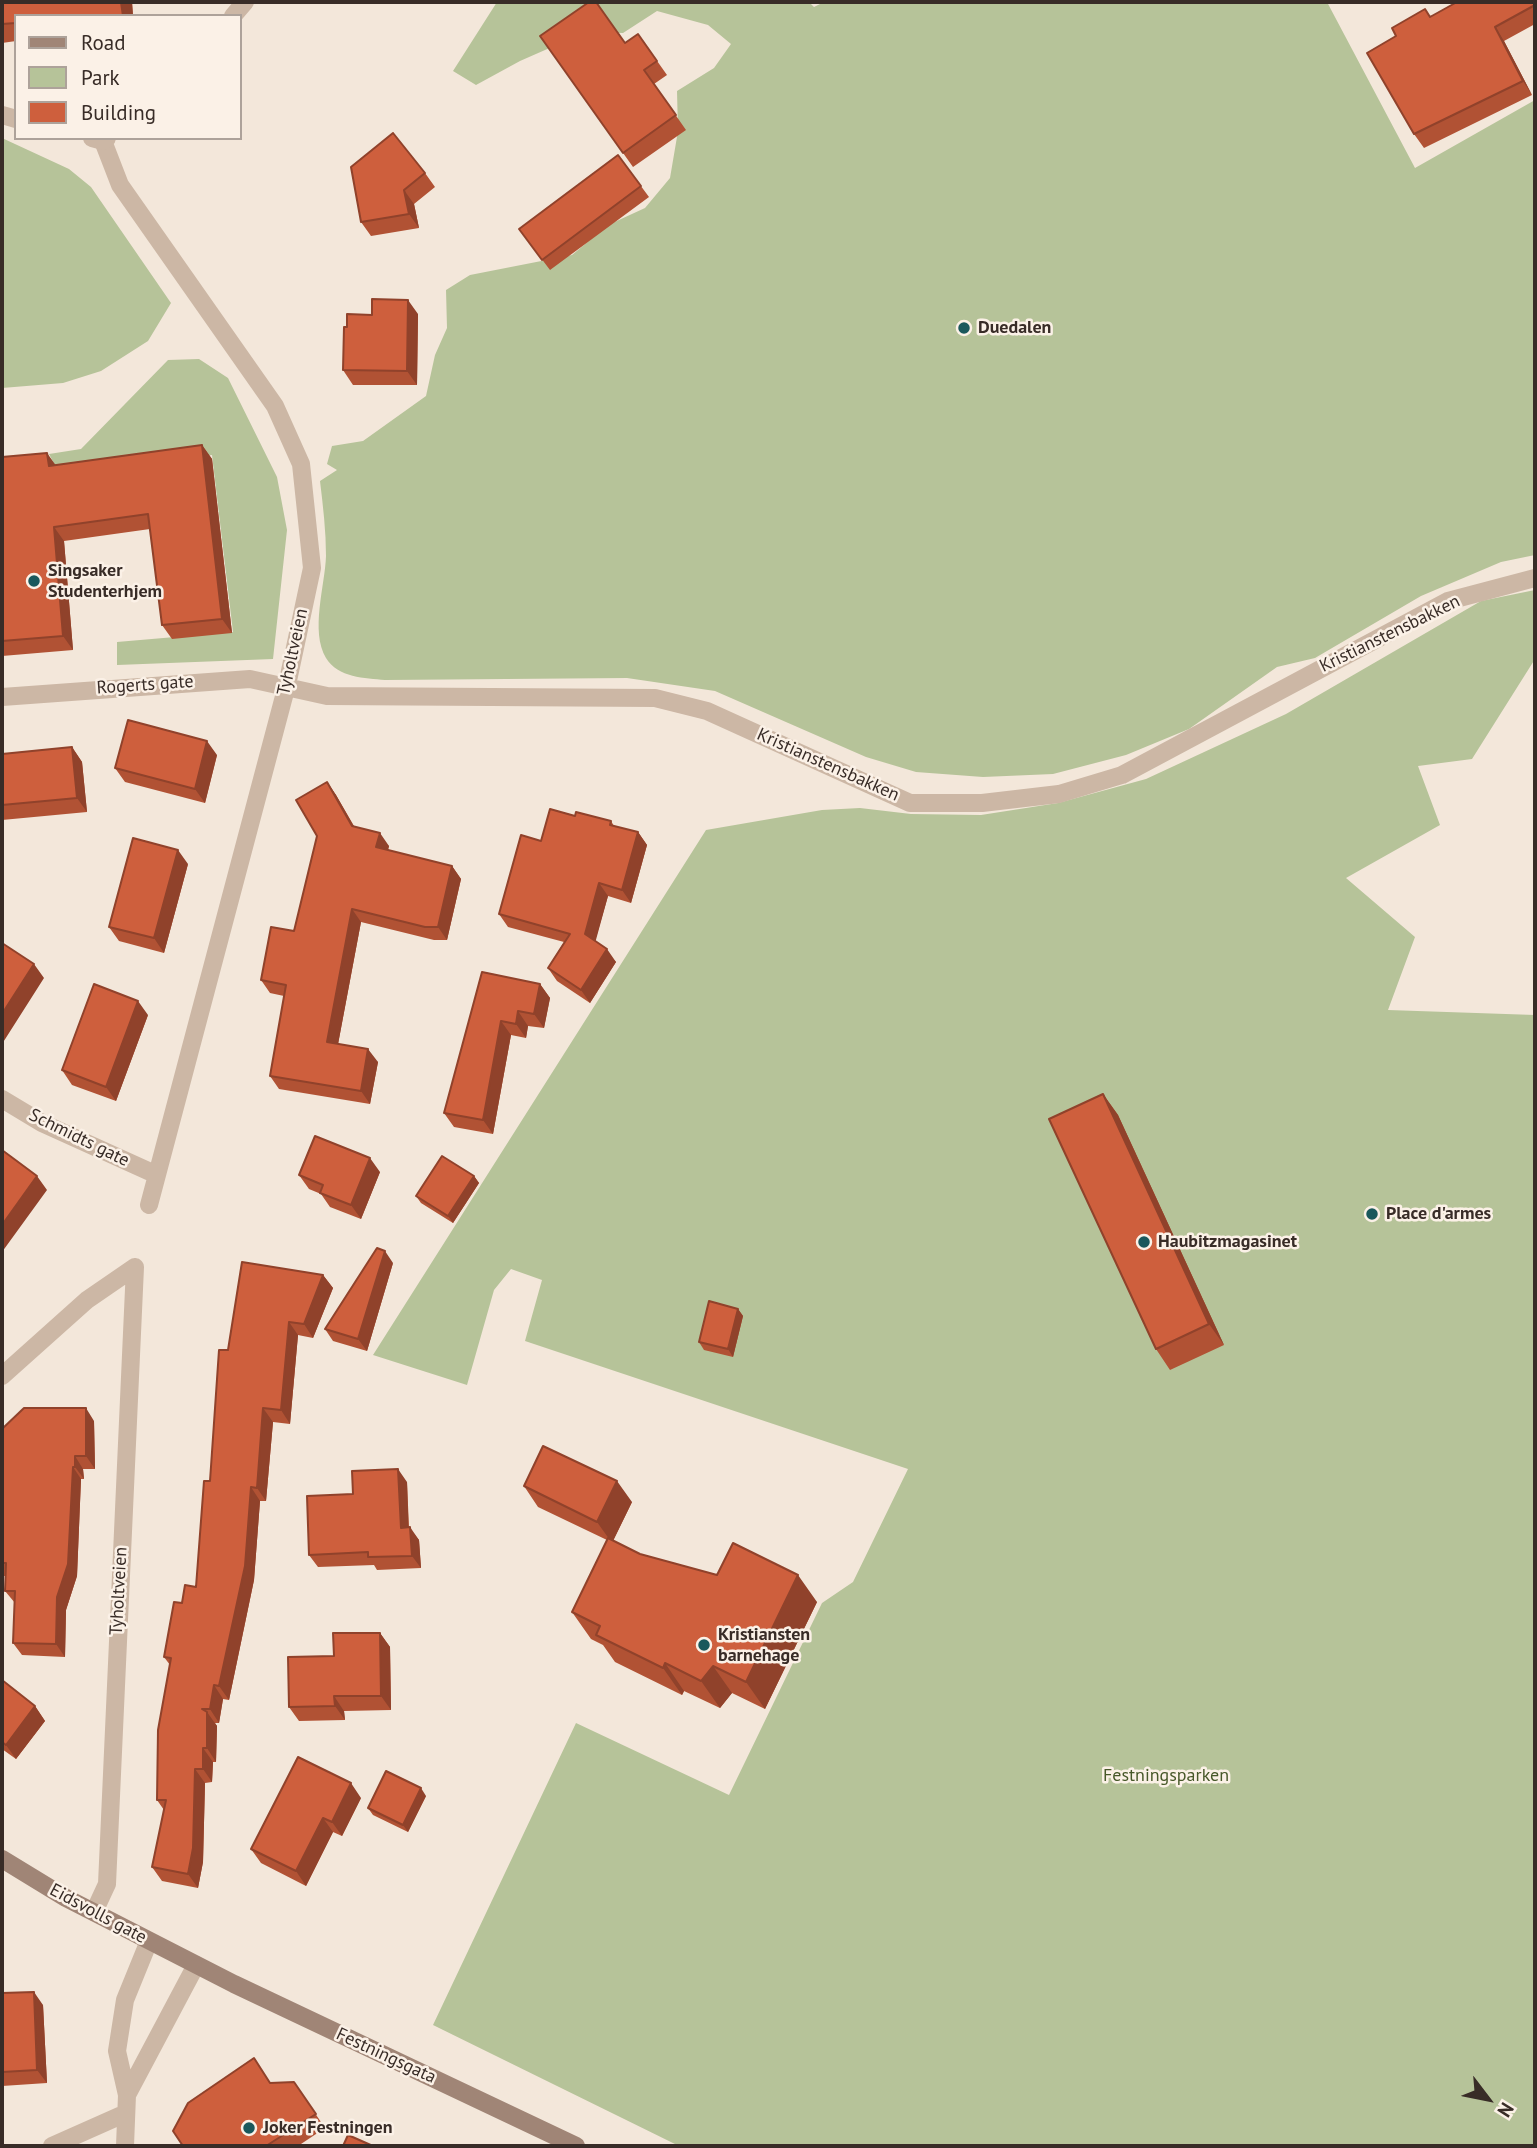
<!DOCTYPE html>
<html>
<head>
<meta charset="utf-8">
<style>
	body { margin:0 }
	#map { position:relative; width:1537px; height:2148px; overflow:hidden; background:#f3e7da; font-family:"PT Sans",sans-serif }
	canvas { display:block }
	.frame { position:absolute; inset:0; border:4px solid #382c27; pointer-events:none }
	.legend { position:absolute; left:14px; top:14px; width:228px; height:126px; box-sizing:border-box; background:#fbf1e7; border:2px solid #ada29a; margin:0; padding:9px 12px; list-style:none; font-size:21px; color:#382c27 }
	.legend li { display:flex; align-items:center; gap:14px; height:35px }
	.legend b { width:35px; border:2px solid #ada29a }
	.north { position:absolute; left:1453px; top:2064px; width:70px; height:70px; -webkit-text-stroke:5px #fbf1e7; paint-order:stroke; rotate:122deg; font-size:19px; font-weight:700; line-height:28px; text-align:center; color:#382c27 }
	.north::after { content:''; display:block; margin:auto; width:24px; height:32px; background:#382c27; clip-path:polygon(50% 0,100% 100%,50% 72%,0 100%) }
</style>
</head>
<body>
<div id="map">
<canvas width="1537" height="2148"></canvas>
<div class="frame"></div>
<ul class="legend">
<li><b style="height:9px;background:#a08576"></b>Road</li>
<li><b style="height:19px;background:#b6c399"></b>Park</li>
<li><b style="height:19px;background:#ce5f3d"></b>Building</li>
</ul>
<div class="north">N</div>
</div>
<script>
const g = document.querySelector('canvas').getContext('2d');
g.lineJoin = 'round';
function paint(path, color) { g.fillStyle = color; g.fill(path, 'evenodd'); }
function stroke(path, color, width, dash) { g.strokeStyle = color; g.lineWidth = width; g.lineCap = dash ? 'butt' : 'round'; g.setLineDash(dash || []); g.stroke(path); }
function label(font, color, halo, rows, align = 'center') {
  g.font = font + ' "PT Sans",sans-serif'; g.lineWidth = 5; g.setLineDash([]); g.textBaseline = 'middle'; g.strokeStyle = halo; g.fillStyle = color; for (const [text, x, y, turn = 0] of rows) {
    g.save(); g.translate(x, y); g.rotate((+turn || 0) * Math.PI / 180); g.textAlign = isNaN(turn) ? turn : align; if (halo) g.strokeText(text, 0, 0); g.fillText(text, 0, 0); g.restore();
  }
}
paint(new Path2D(`
	M497,2H809L814,7L824,2H1327L1415,168L1535,100V555L1501,562L1421,596L1315,658L1277,667L1189,729L1126,755L1053,774L983,777L916,772L866,757L715,691L627,678L385,680C365,678 338,678 326,658C310,631 325,586 326,556C326,531 323,506 320,481L337,470L327,464L332,446L363,441L426,396L435,355L447,328L446,290L470,275L572,255L608,225L645,208L670,178L678,131L677,91L714,68L731,44L708,25L657,11L623,33L586,32L520,61L476,85L453,71Z
	M2,138L69,169L91,187L171,303L148,341L101,371L63,383L2,388Z
	M199,359L228,378L277,477L287,530L273,659L117,665V642L233,632L212,455L60,475L49,454L81,449L168,360Z
	M1535,590V659L1472,759L1418,766L1440,825L1346,878L1415,937L1388,1010L1535,1015V2146H679L433,2025L576,1723L729,1795L822,1603L853,1582L908,1469L525,1341L542,1280L511,1269L494,1290L467,1385L373,1355L706,830L822,810L860,808L911,814L981,815L1058,803L1146,779L1286,714L1481,601Z`), '#b6c399');
stroke(new Path2D(`
	M103,141L120,185L275,406L301,464L312,568L287,685L149,1205
	M2,697L250,679L327,696L655,698L707,711L910,803H982L1059,794L1122,775L1448,601L1535,578
	M2,1099L42,1123L157,1175
	M2,1376L87,1300L135,1267
	M94,1912L107,1884L135,1267
	M127,2095L117,2051L125,2000L149,1941
	M52,2146L124,2114
	M125,2146L127,2095L196,1965`), '#ccb7a5', 18);
stroke(new Path2D(`
	M233,16L245,2
	M2,115L16,119
	M92,138L103,141L107,138`), '#ccb7a5', 18);
stroke(new Path2D(`
	M2,1859L66,1898L234,1984L576,2146`), '#a08576', 18);
paint(new Path2D(`
	M2,2H132L133,16H16V41L2,43Z
	M1535,2V24L1504,41L1532,95L1424,148L1414,134L1430,16Z
	M638,34L667,75L654,84L686,130L633,167L540,36L625,43Z
	M618,155L649,197L550,270L519,229Z
	M425,173L435,187L414,204L419,228L371,236L361,222Z
	M418,314L417,385H353L343,370L347,327L372,315Z
	M202,445L212,459L232,633L172,639L162,625L150,529L64,541L73,650L2,656V457L56,465Z
	M72,747L82,762L87,812L2,820V754Z
	M217,755L205,803L125,782L115,768Z
	M327,782L336,795L354,826L389,846L388,850L452,866L461,879L447,940H434L361,922L338,1044L378,1062L370,1104L279,1089L270,1076L284,996L270,993L261,980L294,931L317,836Z
	M575,816L611,821L614,826L638,832L647,845L631,903L608,896L595,941L616,962L590,1003L557,981L548,968L564,942L508,927L499,914L541,841Z
	M188,864L164,953L119,941L109,927Z
	M482,972L540,984L550,998L544,1028L528,1026L526,1038L511,1035L493,1134L454,1127L444,1113Z
	M148,1015L116,1101L72,1085L62,1070Z
	M1103,1094L1118,1115L1224,1345L1170,1370L1156,1349Z
	M380,1172L361,1219L330,1207L321,1194L309,1189L299,1175Z
	M474,1176L479,1183L453,1223L421,1203L416,1196Z
	M393,1263L367,1351L333,1341L325,1329Z
	M323,1275L333,1288L313,1338L298,1335L290,1424L273,1422L266,1501H260L254,1580L229,1700L223,1699L219,1723H215L217,1726L216,1762H213L212,1782L205,1783L203,1862L198,1888L162,1881L152,1867L164,1810L157,1800L170,1665L164,1657L182,1603L196,1587L210,1481L228,1350Z
	M738,1309L743,1316L733,1357L704,1350L699,1342Z
	M94,1421L95,1469H83L84,1479H81L77,1576L66,1610L65,1657L22,1655L13,1643L15,1603L5,1591V1576H2V1429Z
	M407,1482L409,1528L419,1540L421,1568L377,1570L374,1565L318,1567L309,1555L353,1494Z
	M524,1486L632,1502L613,1541L640,1554L817,1602L765,1709L732,1693L720,1708L684,1691L682,1695L615,1662L603,1645L591,1639L572,1612L607,1540L538,1507Z
	M380,1633L390,1647L391,1710L344,1711L345,1720L299,1721L289,1707L334,1656Z
	M2,1680L35,1706L45,1721L16,1759L2,1749Z
	M426,1796L408,1832L373,1815L368,1808Z
	M361,1798L342,1836L333,1832L306,1886L261,1863L251,1849Z
	M2,1993L43,2005L47,2083L2,2086Z
	M294,2082L325,2128L298,2146H183L271,2083Z`), '#b15234');
paint(new Path2D(`
	M121,2H132L133,16H123Z
	M1495,27L1504,41L1532,95L1523,81Z
	M404,190L414,204L419,228L409,214Z
	M408,300L418,314L417,385L407,371Z
	M202,445L212,459L232,633L222,619Z
	M47,453L57,467L49,466Z
	M54,527L64,541L73,650L63,636Z
	M207,741L217,755L205,803L195,789Z
	M72,747L82,762L87,812L77,798Z
	M327,782L336,795L361,839L352,826Z
	M638,832L647,845L631,903L622,890Z
	M380,833L389,846L385,860L376,847Z
	M178,850L188,864L164,953L154,938Z
	M452,866L461,879L447,940L438,927Z
	M599,883L608,896L594,947L585,934Z
	M352,909L361,922L336,1055L327,1042Z
	M607,949L616,962L590,1003L581,990Z
	M34,964L44,978L2,1044V1014Z
	M540,984L550,998L544,1028L534,1014Z
	M138,1001L148,1015L116,1101L106,1087Z
	M518,1011L528,1026L526,1038L516,1024Z
	M501,1021L511,1035L493,1134L483,1120Z
	M368,1049L378,1062L370,1104L361,1091Z
	M1103,1094L1118,1115L1224,1345L1209,1324Z
	M370,1158L380,1172L361,1219L351,1205Z
	M37,1176L47,1190L2,1252V1225Z
	M474,1176L479,1183L453,1223L448,1216Z
	M385,1251L393,1263L367,1351L358,1339Z
	M323,1275L333,1288L313,1338L304,1324Z
	M738,1309L743,1316L733,1357L728,1349Z
	M289,1322L298,1335L290,1424L281,1410Z
	M86,1408L94,1421L95,1469L86,1456Z
	M263,1408L273,1422L266,1501L257,1488Z
	M75,1456L83,1469L84,1479L75,1467Z
	M73,1467L81,1479L77,1576L66,1610L65,1657L56,1644L57,1597Z
	M398,1469L407,1482L409,1541L401,1528Z
	M617,1481L632,1502L612,1543L597,1522Z
	M251,1487L260,1501L254,1580L229,1700L219,1686Z
	M410,1527L419,1540L421,1568L412,1556Z
	M798,1575L817,1602L765,1709L746,1682Z
	M380,1633L390,1647L391,1710L381,1696Z
	M665,1663L684,1691L682,1695L663,1668Z
	M713,1666L732,1693L720,1708L701,1681Z
	M214,1685L223,1699L219,1723L210,1709Z
	M334,1696L344,1711L345,1720L335,1706Z
	M35,1706L45,1721L16,1759L6,1745Z
	M207,1712L217,1726L216,1762L207,1748Z
	M203,1748L213,1762L212,1782L203,1769Z
	M195,1769L205,1783L203,1862L198,1888L188,1874Z
	M351,1783L361,1798L342,1836L332,1822Z
	M421,1788L426,1796L408,1832L403,1825Z
	M323,1818L333,1832L306,1886L296,1871Z
	M34,1992L43,2005L47,2083L37,2070Z`), '#90422b');
const building = new Path2D(`
	M2,2H121L123,16H16V23L2,24Z
	M589,2H596L625,43L638,34L657,61L644,70L676,115L623,153L540,36Z
	M1457,2H1535V5L1495,27L1523,81L1414,134L1367,53L1396,36L1392,28L1425,9L1430,17Z
	M393,133L425,173L404,190L409,214L361,222L351,167Z
	M618,155L641,186L542,260L519,229Z
	M372,299L408,300L407,371L343,370L344,327H347V314L372,315Z
	M202,445L222,619L162,625L148,514L54,527L63,636L2,641V457L47,453L49,466Z
	M128,720L207,741L195,789L115,768Z
	M72,747L77,798L2,805V754Z
	M327,782L352,826L380,833L376,847L452,866L438,927H425L352,909L327,1042L368,1049L361,1091L270,1076L286,985L261,980L271,927L294,931L317,836L296,800Z
	M550,809L575,816L576,812L611,821L610,825L638,832L622,890L599,883L585,934L607,949L581,990L548,968L570,934L499,914L521,835L541,841Z
	M133,838L178,850L154,938L109,927Z
	M2,943L34,964L2,1014Z
	M482,972L540,984L534,1014L518,1011L516,1024L501,1021L483,1120L444,1113Z
	M94,984L138,1001L106,1087L62,1070Z
	M1103,1094L1209,1324L1156,1349L1049,1119Z
	M315,1136L370,1158L351,1205L320,1193L323,1185L299,1175Z
	M2,1150L37,1176L2,1225Z
	M442,1156L474,1176L448,1216L416,1196Z
	M377,1248L385,1251L358,1339L325,1329Z
	M242,1262L323,1275L304,1324L289,1322L281,1410L263,1408L257,1488L251,1487L245,1566L219,1686L214,1685L210,1709H202L207,1712V1748H203V1769H195L193,1848L188,1874L152,1867L166,1800H157L158,1730L171,1658L164,1657L174,1602L182,1603L185,1585L196,1587L204,1481H210L219,1350H228Z
	M709,1301L738,1309L728,1349L699,1342Z
	M24,1408H86V1456H75V1467H73L68,1564L57,1597L56,1644L13,1643L15,1591H5L6,1563H2V1429Z
	M543,1446L617,1481L597,1522L524,1486Z
	M398,1469L401,1528L410,1527L412,1556L368,1557V1552L309,1555L307,1496L353,1494L352,1471Z
	M608,1538L640,1554L717,1575L733,1543L798,1575L746,1682L713,1666L701,1681L665,1663L663,1668L596,1635L600,1626L572,1612Z
	M333,1633H380L381,1696H334L335,1706L289,1707L288,1657L334,1656Z
	M2,1680L35,1706L6,1745L2,1742Z
	M298,1757L351,1783L332,1822L323,1818L296,1871L251,1849Z
	M386,1771L421,1788L403,1825L368,1808Z
	M34,1992L37,2070L2,2072V1993Z
	M254,2058L270,2083L294,2082L316,2114L266,2146H183L173,2131L188,2103Z
	M348,2135L373,2146H343Z`);
paint(building, '#ce5f3d');
stroke(building, '#90422b', 2);
for (const [x, y, r, color] of [
	[964,328,7,"#1a585c"],
	[34,581,7,"#1a585c"],
	[1372,1214,7,"#1a585c"],
	[1144,1242,7,"#1a585c"],
	[704,1645,7,"#1a585c"],
	[249,2128,7,"#1a585c"]
]) { const dot = new Path2D(); dot.arc(x, y, r, 0, 2 * Math.PI); g.fillStyle = color; g.fill(dot); stroke(dot, '#fbf1e7', 2.5); }
label('bold 18px', '#382c27', '#fbf1e7', [
	["Duedalen",978,328],
	["Singsaker",48,571],
	["Studenterhjem",48,592],
	["Place d'armes",1386,1214],
	["Haubitzmagasinet",1158,1242],
	["Kristiansten",718,1635],
	["barnehage",718,1656],
	["Joker Festningen",263,2128]
], 'left');
label('18px', '#382c27', '#fbf1e7', [
	["Kristianstensbakken",1390,634,-26],
	["Tyholtveien",293,652,-78],
	["Rogerts gate",145,685,-4],
	["Kristianstensbakken",828,765,24],
	["Schmidts gate",79,1138,26],
	["Tyholtveien",119,1591,-87],
	["Eidsvolls gate",98,1914,28],
	["Festningsgata",386,2056,25]
]);
label('18px', '#475829', '#fbf1e7', [
	["Festningsparken",1166,1776]
]);
</script>
</body>
</html>
